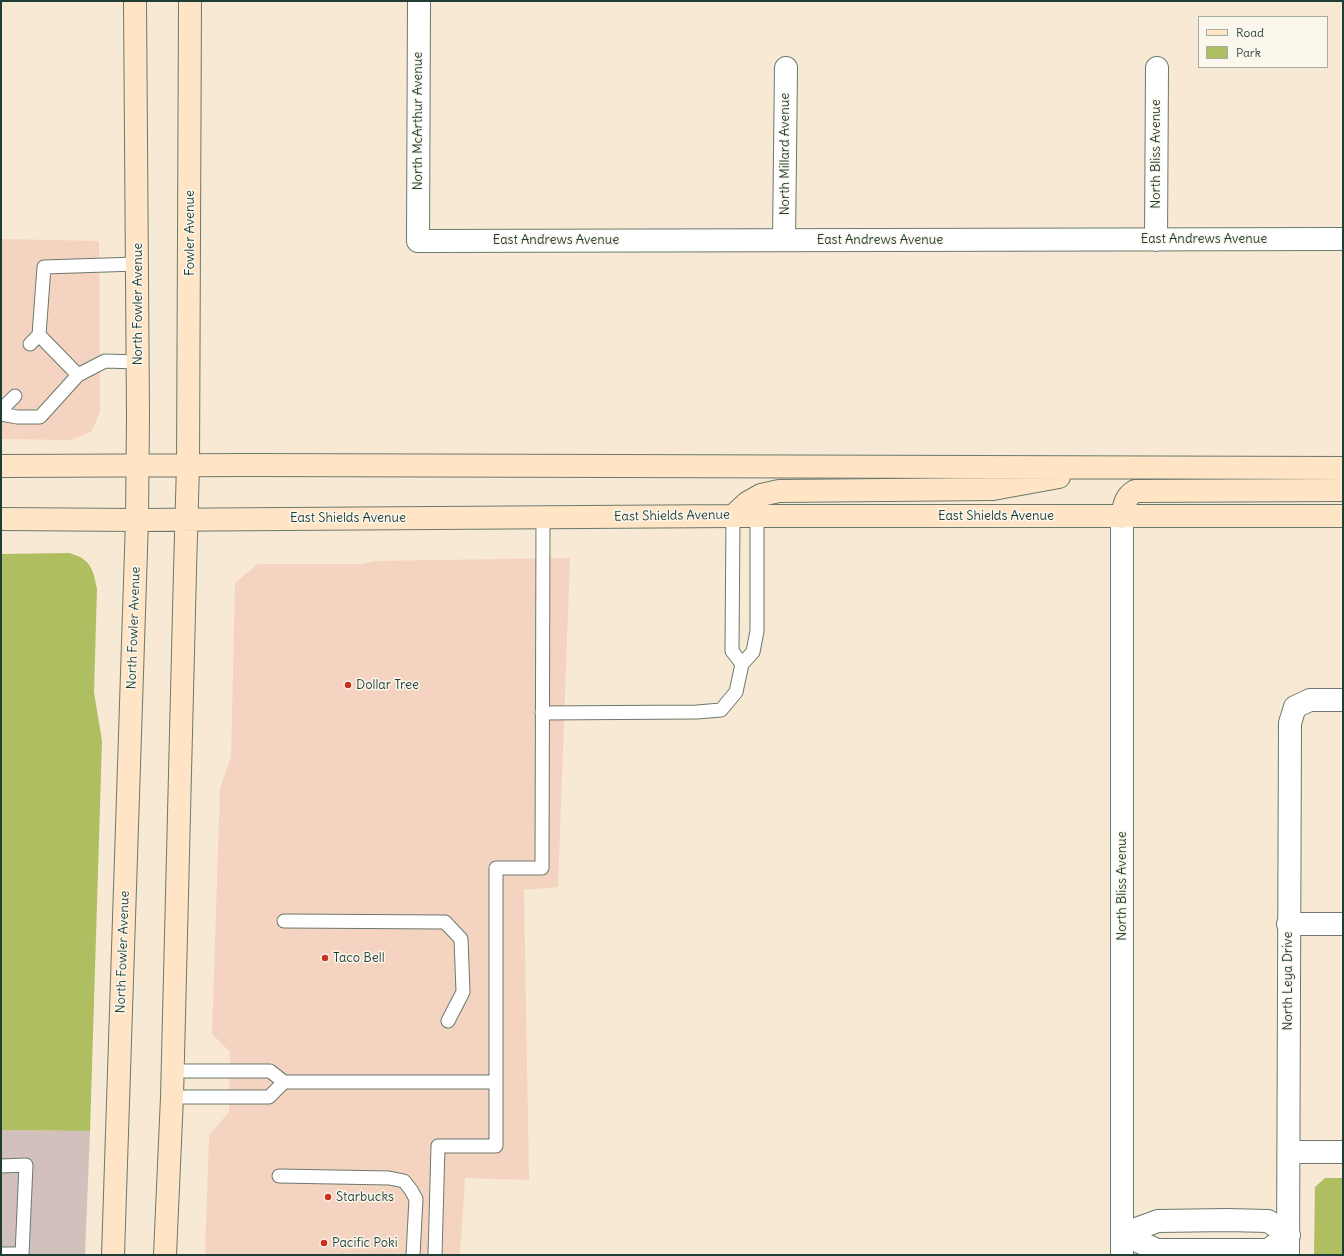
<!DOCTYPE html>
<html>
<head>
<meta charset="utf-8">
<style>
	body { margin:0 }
	#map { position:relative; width:1344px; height:1256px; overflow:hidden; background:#f7e9d4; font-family:Delius,sans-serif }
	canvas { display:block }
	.frame { position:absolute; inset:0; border:2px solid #1f3d34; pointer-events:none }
	.legend { position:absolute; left:1198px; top:16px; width:130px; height:52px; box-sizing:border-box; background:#fbf7ec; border:1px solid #a3ada2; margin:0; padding:5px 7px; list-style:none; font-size:12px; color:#1f3d34 }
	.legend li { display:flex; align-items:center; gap:8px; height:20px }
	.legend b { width:20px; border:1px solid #a3ada2 }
</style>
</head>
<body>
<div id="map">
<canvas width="1344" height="1256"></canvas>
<div class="frame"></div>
<ul class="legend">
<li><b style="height:5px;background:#ffe4c6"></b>Road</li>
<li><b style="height:11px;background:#aebe61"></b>Park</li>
</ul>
</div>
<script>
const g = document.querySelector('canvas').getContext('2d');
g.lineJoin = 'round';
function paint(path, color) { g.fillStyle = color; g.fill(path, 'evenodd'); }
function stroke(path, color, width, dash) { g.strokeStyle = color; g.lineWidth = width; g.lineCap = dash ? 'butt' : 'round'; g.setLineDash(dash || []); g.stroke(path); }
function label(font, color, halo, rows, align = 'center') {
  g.font = font + ' Delius,sans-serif'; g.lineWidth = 3; g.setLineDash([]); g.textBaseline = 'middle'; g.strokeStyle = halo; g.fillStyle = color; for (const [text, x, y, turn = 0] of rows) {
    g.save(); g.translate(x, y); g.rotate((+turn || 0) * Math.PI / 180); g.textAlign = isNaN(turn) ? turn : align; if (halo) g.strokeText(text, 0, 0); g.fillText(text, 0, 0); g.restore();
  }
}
paint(new Path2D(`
	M1,239L99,241L100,412L92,431L72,440L1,439Z
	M570,558L558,887L524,890L529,1180L465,1178L460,1255H205L209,1135L229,1112L230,1052L212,1034L220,788L231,757L235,583L258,564H363L374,561Z`), '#f5d3c1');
paint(new Path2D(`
	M1,1130L90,1131L85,1255H1Z`), '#d1c0bc');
paint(new Path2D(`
	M69,553C91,559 93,569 97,589L94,692L102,741L90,1131L1,1130V554Z
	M1325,1178H1343V1255H1314L1315,1187Z`), '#aebe61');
const lane = new Path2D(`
	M39,335L78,375
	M30,344L39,335L44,267L137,264
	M1,410L15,396
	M1,414L17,417H40L78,375L105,361L138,362
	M733,516L732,651L742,664
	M542,713L697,712L721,710L736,692L742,664L753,652L757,631V516
	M284,921L445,922L461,939L463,992L448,1021
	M172,1071H270L284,1082H496V868H542L543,518
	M172,1097H269L284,1082
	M1,1166L26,1165L22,1255
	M279,1176L389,1178L404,1181L411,1190L416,1199L413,1255
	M1,1254H22
	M435,1255L438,1146H496V1082`);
const street = new Path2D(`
	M419,1L418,241L1343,239
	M784,240L786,68
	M1156,240L1157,68
	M1122,517V1255
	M1288,924H1343
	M1289,1152H1343
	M1227,1220L1268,1221L1289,1235L1268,1250H1157L1122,1234L1158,1221Z
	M1288,1255L1290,723L1295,707L1310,700H1343`);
const secondary = new Path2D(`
	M1,466L249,465L1343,468
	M733,516L747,503L761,495L779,491L993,489L1059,477
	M1122,517C1124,505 1125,497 1135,491L1343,490
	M1,519L137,520L733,516H1343
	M113,1255L137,520L138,415L135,1
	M165,1255L172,1097L185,571L188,465L190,1`);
stroke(lane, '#6b796c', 15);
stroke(street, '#6b796c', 24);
stroke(secondary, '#6b796c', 24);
stroke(lane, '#fff', 13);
stroke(street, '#fff', 22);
stroke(secondary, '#ffe4c6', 22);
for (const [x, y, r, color] of [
	[348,685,4,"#c8321e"],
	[325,958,4,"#c8321e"],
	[328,1197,4,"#c8321e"],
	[324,1243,4,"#c8321e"]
]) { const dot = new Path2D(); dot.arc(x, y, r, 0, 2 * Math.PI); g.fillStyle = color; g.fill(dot); stroke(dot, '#fbf7ec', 1.5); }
label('13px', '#1f3d34', '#fbf7ec', [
	["North McArthur Avenue",418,121,-90],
	["North Millard Avenue",785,154,-90],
	["North Bliss Avenue",1156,154,-90],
	["Fowler Avenue",190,233,-90],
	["East Andrews Avenue",1204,239],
	["East Andrews Avenue",556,240],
	["East Andrews Avenue",880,240],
	["North Fowler Avenue",138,304,-90],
	["East Shields Avenue",672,516,-1],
	["East Shields Avenue",996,516],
	["East Shields Avenue",348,518],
	["North Fowler Avenue",134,628,-88],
	["North Bliss Avenue",1122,886,-90],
	["North Fowler Avenue",123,952,-88],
	["North Leya Drive",1288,981,-90]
]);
label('13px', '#1f3d34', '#fbf7ec', [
	["Dollar Tree",356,685],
	["Taco Bell",333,958],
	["Starbucks",336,1197],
	["Pacific Poki",332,1243]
], 'left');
</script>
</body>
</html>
